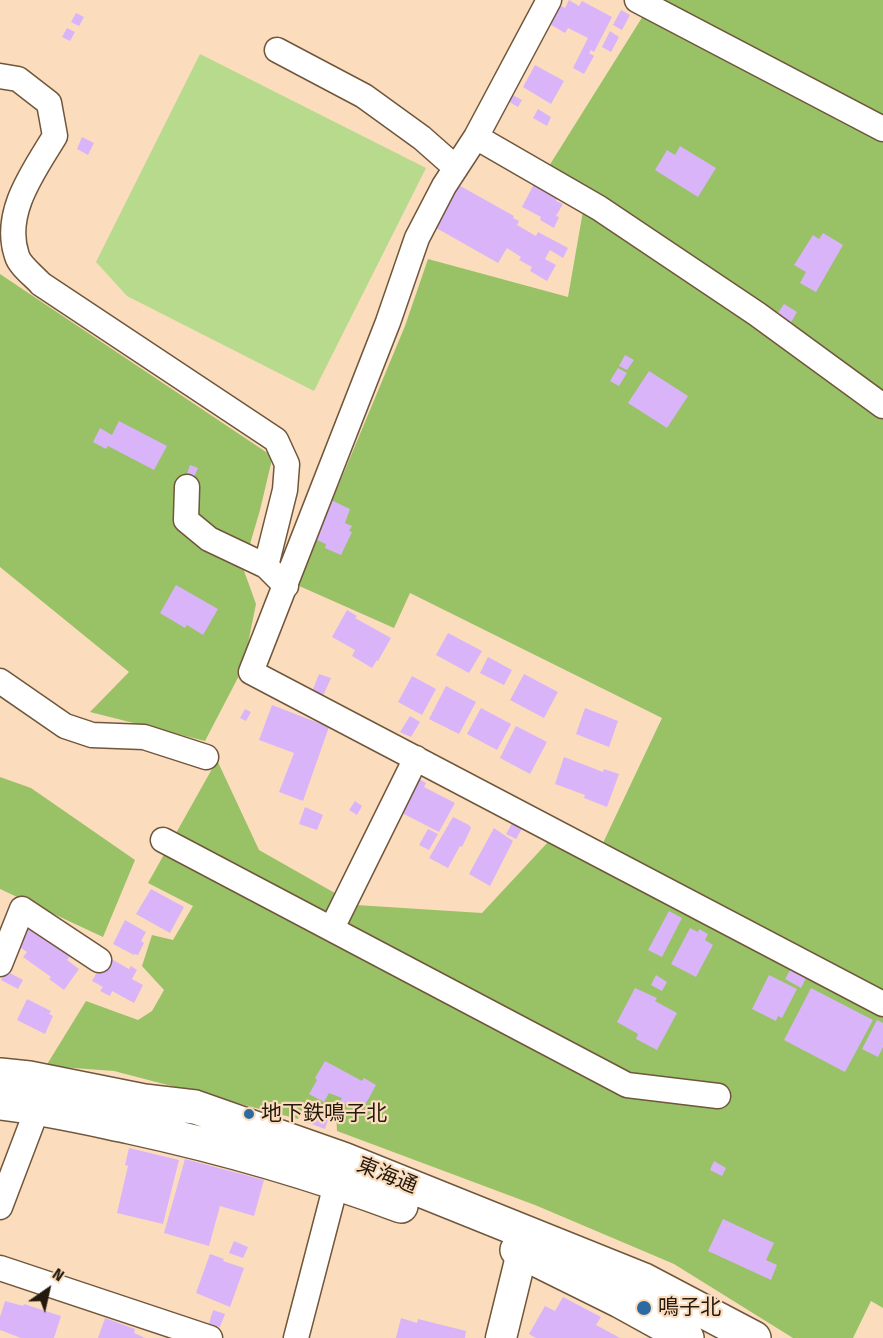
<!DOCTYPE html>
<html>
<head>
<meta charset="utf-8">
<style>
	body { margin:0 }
	#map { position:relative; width:883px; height:1338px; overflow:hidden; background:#fbddbe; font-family:"Fira Sans Condensed",sans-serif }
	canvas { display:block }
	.north { position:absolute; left:18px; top:1260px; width:60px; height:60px; -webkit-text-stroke:4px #fbddbe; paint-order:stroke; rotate:34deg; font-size:16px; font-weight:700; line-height:24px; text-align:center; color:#23190d }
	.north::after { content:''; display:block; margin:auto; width:21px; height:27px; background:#23190d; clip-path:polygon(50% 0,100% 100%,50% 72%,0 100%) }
</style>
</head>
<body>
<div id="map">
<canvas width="883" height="1338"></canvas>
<div class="north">N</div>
</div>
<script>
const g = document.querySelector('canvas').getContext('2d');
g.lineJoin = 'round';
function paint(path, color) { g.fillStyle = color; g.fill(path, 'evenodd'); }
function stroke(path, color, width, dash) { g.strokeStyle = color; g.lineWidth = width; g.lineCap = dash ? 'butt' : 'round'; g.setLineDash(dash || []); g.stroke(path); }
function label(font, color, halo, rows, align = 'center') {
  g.font = font + ' "Fira Sans Condensed","Noto Sans JP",sans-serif'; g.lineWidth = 4.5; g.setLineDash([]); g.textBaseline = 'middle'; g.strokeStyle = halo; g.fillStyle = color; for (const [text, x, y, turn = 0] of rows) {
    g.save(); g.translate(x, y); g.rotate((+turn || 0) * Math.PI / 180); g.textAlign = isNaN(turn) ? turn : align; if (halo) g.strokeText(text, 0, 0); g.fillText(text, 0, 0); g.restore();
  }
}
paint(new Path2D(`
	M200,54L426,168L314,391L127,296L96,262Z`), '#b7da8c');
paint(new Path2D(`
	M653,0H883V1308L871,1301L853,1338H793L674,1264L535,1205L337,1131L336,1111L307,1099L298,1119L114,1071L46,1066L86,1001L138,1020L152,1011L164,990L142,966L152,935L173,940L193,906L148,883L217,760L259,850L356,905L482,913L549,841L594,862L662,718L410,593L394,628L297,585L405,326L428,259L568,297L583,211L549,166Z
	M0,274L269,454L274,451L260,510L243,568L256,604L243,668L205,741L90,712L129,672L0,567Z
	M0,777L31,788L135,860L103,937L0,889Z`), '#99c166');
paint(new Path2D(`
	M569,0L579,6L582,1L612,17L594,52L591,50L589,53L594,56L584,74L573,68L588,38L568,28L565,33L546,22L556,3L565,8Z
	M621,10L630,15L622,30L613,25Z
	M76,13L84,17L79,26L71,22Z
	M67,28L75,32L70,41L62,37Z
	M610,31L619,37L611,52L602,47Z
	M535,65L564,81L551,104L523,87Z
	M509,93L522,100L518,107L506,100Z
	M538,109L551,117L547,126L533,118Z
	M82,137L94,143L88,155L77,149Z
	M680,146L716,168L698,197L655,170L667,150L675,155Z
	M535,182L559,195L556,201L563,204L556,216L559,217L554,228L540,220L541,217L522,207Z
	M455,183L514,216L513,218L519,221L517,225L536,236L538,232L568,248L563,258L550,250L545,259L556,265L547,281L530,271L532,267L519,260L521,257L507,248L498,263L431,225Z
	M823,233L843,245L816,292L800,283L806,272L794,265L813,235L819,239Z
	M784,304L797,312L790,324L776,316Z
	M625,355L634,360L627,370L619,366Z
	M618,368L627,373L619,386L610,381Z
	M649,371L688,396L667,428L628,403Z
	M119,421L167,446L154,470L108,446L106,449L93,442L100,428L112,435Z
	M190,465L198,468L194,477L187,474Z
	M327,498L350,509L345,523L352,526L349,531L352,532L341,555L325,548L326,544L312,538Z
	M176,585L218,609L203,635L187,625L185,628L160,613Z
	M347,610L357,616L355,618L391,638L378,661L377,660L372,668L352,656L355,650L332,637Z
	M448,633L482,651L469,673L436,655Z
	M488,657L512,670L504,685L480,673Z
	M319,674L331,678L323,696L312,692Z
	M524,674L558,692L544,718L510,700Z
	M412,676L436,689L422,715L398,702Z
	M446,686L476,702L459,734L429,719Z
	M272,705L329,727L303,801L279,792L294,753L259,740Z
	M481,708L511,724L497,750L467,734Z
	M585,708L618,721L609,747L576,734Z
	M245,709L251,712L246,721L240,718Z
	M410,716L420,722L411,737L400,732Z
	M516,726L547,742L530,774L500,758Z
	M564,757L603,772L604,769L619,774L607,807L584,798L585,795L555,784Z
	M417,778L426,783L424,787L455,803L439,832L398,811Z
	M355,801L362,806L357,815L349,810Z
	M305,807L323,815L317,830L299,824Z
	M453,817L469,825L471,828L462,847L460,846L448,868L429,858Z
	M514,820L524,825L516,839L506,834Z
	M494,828L513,841L490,886L469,874Z
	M428,829L438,834L429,850L419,845Z
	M151,889L184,907L170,933L136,914Z
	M669,911L682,918L662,957L648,950Z
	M125,920L146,932L141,941L144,943L138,955L135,954L134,955L113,944Z
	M28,923L71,955L67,960L79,969L64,990L49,979L51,977L23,957L27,952L15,944Z
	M690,928L698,932L699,929L708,934L705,940L713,945L696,977L671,964Z
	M106,956L129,969L131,966L137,970L132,979L143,985L134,1003L112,991L110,996L100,991L103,987L92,981Z
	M793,965L808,974L801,988L785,979Z
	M6,971L23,980L18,989L1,980Z
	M656,975L667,982L662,991L651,985Z
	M769,975L797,989L782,1018L778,1016L776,1021L752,1009Z
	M635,988L657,998L655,1001L677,1013L657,1050L636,1039L638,1034L617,1022Z
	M811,988L873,1020L845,1072L784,1040Z
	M27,999L51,1011L49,1014L53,1016L45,1034L17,1020Z
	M877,1020L883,1023V1047L878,1057L862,1049Z
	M325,1061L362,1081L364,1078L376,1085L363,1109L351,1102L349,1106L340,1101L342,1098L329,1093L324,1102L309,1094L317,1080L315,1078Z
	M309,1103L331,1111L325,1129L303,1121Z
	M129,1148L179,1160L163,1224L117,1213L128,1166L125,1165Z
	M185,1159L264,1180L254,1216L220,1206L209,1246L164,1233Z
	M714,1161L726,1168L722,1176L710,1170Z
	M723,1219L774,1243L766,1260L777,1265L771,1280L708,1251Z
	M234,1241L248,1247L243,1258L229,1253Z
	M210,1254L224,1259L223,1261L244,1268L230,1307L196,1293Z
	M563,1297L601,1317L596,1325L620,1338H536L529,1334L545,1306L555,1311Z
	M5,1301L23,1306L24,1304L61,1316L54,1338H21L0,1330V1317Z
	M213,1310L225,1314L220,1327L209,1324Z
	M105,1318L135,1329L134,1333L145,1338H98Z
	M401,1318L417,1323L418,1319L466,1331L465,1338H396Z`), '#d9b4f9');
const minor = new Path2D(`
	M549,0L476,137L444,186L417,238L388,322L251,672L883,1004
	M637,0L883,129
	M277,50L364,96L422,138L456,168
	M0,76L18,79L49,103L55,136C34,171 2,213 17,256C20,266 34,276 41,284L276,440L287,464L285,490L266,566L286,586
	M476,137L599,208L757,314L883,406
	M187,487L186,520L209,539L266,566
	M0,681L65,726L92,735L144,737L206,757
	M163,840L627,1085L718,1096
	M332,928L416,758
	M0,964L22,909L99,960
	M0,1207L38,1107
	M0,1268L210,1338
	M296,1338L340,1169`);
const tertiary = new Path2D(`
	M501,1338L527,1232`);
const primary = new Path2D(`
	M0,1075L29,1078L144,1101L195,1107L343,1159L644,1280L754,1338
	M0,1103C44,1108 87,1118 130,1127C222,1147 313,1173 401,1206
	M517,1250L620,1301L687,1338`);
stroke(minor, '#70563b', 27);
stroke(tertiary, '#70563b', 33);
stroke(primary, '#70563b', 36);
stroke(minor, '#fff', 24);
stroke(tertiary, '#fff', 30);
stroke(primary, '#fff', 33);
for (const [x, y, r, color] of [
	[249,1114,6,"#2c6aa1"],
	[644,1308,8,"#2c6aa1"]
]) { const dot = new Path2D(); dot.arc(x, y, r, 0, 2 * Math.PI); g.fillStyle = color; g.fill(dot); stroke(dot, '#fbddbe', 2); }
label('21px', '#23190d', '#fbddbe', [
	["地下鉄鳴子北",261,1114],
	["鳴子北",658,1308]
], 'left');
label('21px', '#23190d', '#fbddbe', [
	["東海通",387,1176,22]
]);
</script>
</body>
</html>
